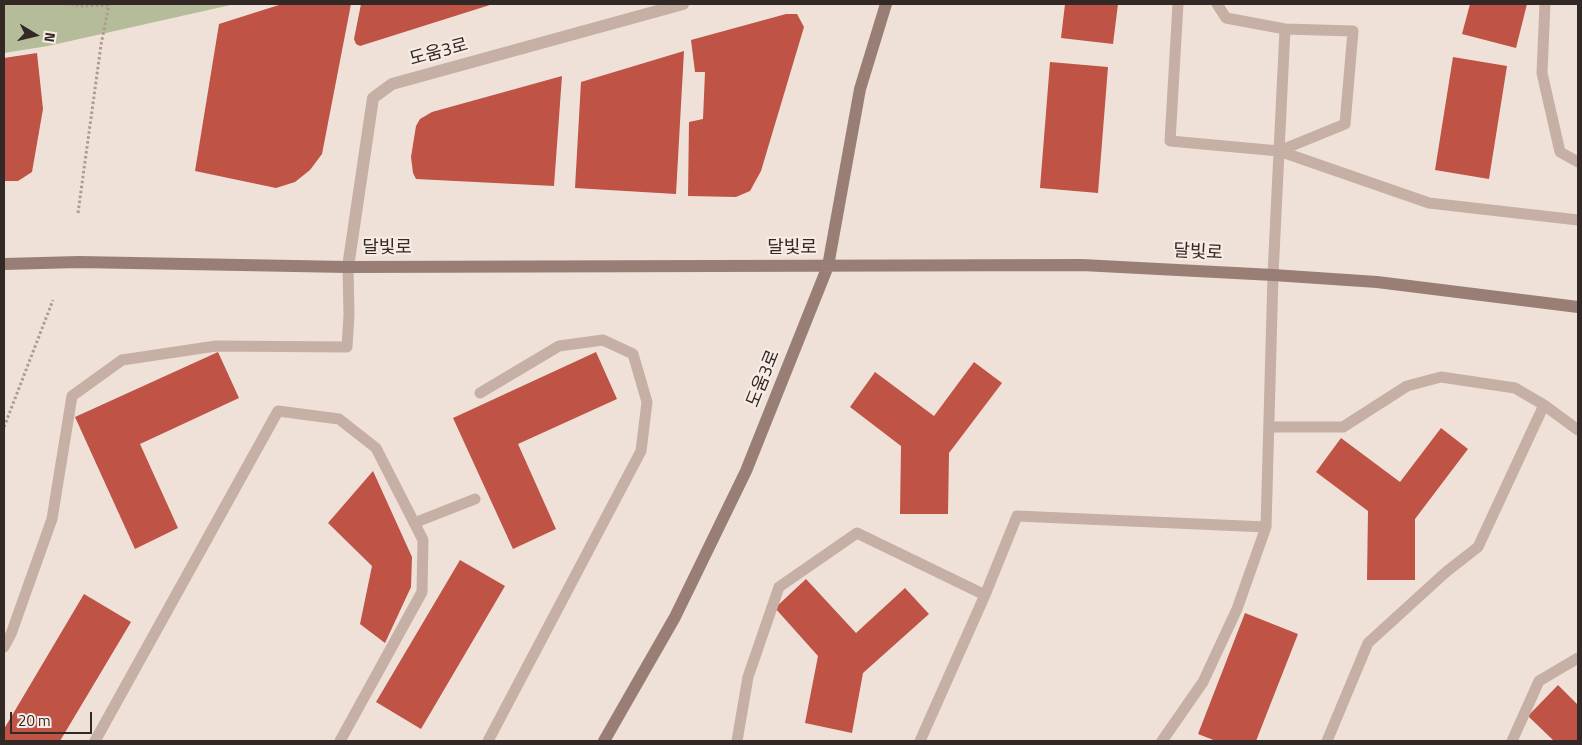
<!DOCTYPE html>
<html>
<head>
<meta charset="utf-8">
<style>
	body { margin:0 }
	#map { position:relative; width:1582px; height:745px; overflow:hidden; background:#efe1d7; font-family:"Titillium Web",sans-serif }
	canvas { display:block }
	.frame { position:absolute; inset:0; border:5px solid #322825; pointer-events:none }
	.north { position:absolute; left:10px; top:10px; width:50px; height:50px; -webkit-text-stroke:4px #f7ebe3; paint-order:stroke; rotate:99deg; font-size:14px; font-weight:700; line-height:20px; text-align:center; color:#322825 }
	.north::after { content:''; display:block; margin:auto; width:18px; height:22px; background:#322825; clip-path:polygon(50% 0,100% 100%,50% 72%,0 100%) }
	.scale { position:absolute; left:10px; top:712px; width:82px; height:22px; box-sizing:border-box; border:2px solid #322825; border-top:0; padding-left:6px; font-size:15px; line-height:18px; white-space:nowrap; color:#322825; -webkit-text-stroke:4px #f7ebe3; paint-order:stroke }
</style>
</head>
<body>
<div id="map">
<canvas width="1582" height="745"></canvas>
<div class="frame"></div>
<div class="north">N</div>
<div class="scale">20 m</div>
</div>
<script>
const g = document.querySelector('canvas').getContext('2d');
g.lineJoin = 'round';
function paint(path, color) { g.fillStyle = color; g.fill(path, 'evenodd'); }
function stroke(path, color, width, dash) { g.strokeStyle = color; g.lineWidth = width; g.lineCap = dash ? 'butt' : 'round'; g.setLineDash(dash || []); g.stroke(path); }
function label(font, color, halo, rows, align = 'center') {
  g.font = font + ' "Titillium Web","Noto Sans KR",sans-serif'; g.lineWidth = 4.5; g.setLineDash([]); g.textBaseline = 'middle'; g.strokeStyle = halo; g.fillStyle = color; for (const [text, x, y, turn = 0] of rows) {
    g.save(); g.translate(x, y); g.rotate((+turn || 0) * Math.PI / 180); g.textAlign = isNaN(turn) ? turn : align; if (halo) g.strokeText(text, 0, 0); g.fillText(text, 0, 0); g.restore();
  }
}
paint(new Path2D(`
	M4,4H235L48,46L4,53Z`), '#b5bc99');
paint(new Path2D(`
	M282,4H351L322,154L310,170L295,182L276,188L195,171L219,24Z
	M361,4H493L360,46L356,44L354,39Z
	M1065,4H1118L1113,44L1061,38Z
	M1470,4H1527L1516,48L1462,34Z
	M786,14H797L804,27L761,171L750,191L736,197L688,196L689,122L703,119L705,72H695L691,40Z
	M684,51L676,194L575,188L581,82Z
	M37,53L43,109L32,172L18,181H4V58Z
	M1453,57L1507,66L1489,179L1435,170Z
	M1050,62L1108,67L1098,193L1040,188Z
	M562,76L554,186L416,179L413,173L411,157L416,126L420,119L432,112Z
	M218,352L239,398L140,444L178,528L135,549L75,417Z
	M596,352L617,399L518,444L556,529L513,549L453,418Z
	M974,362L1002,383L949,453L948,514H900L901,446L850,407L875,372L934,416Z
	M1441,428L1468,449L1415,519V580H1367L1368,511L1316,472L1341,438L1400,482Z
	M373,471L412,557L411,587L385,643L360,624L372,566L328,523Z
	M460,560L505,586L421,729L376,702Z
	M806,579L856,633L905,588L929,614L863,673L852,733L805,723L818,656L775,608Z
	M84,594L131,622L60,741H4V729Z
	M1245,613L1298,634L1256,741H1216L1198,734Z
	M1558,685L1578,705V741H1554L1528,716Z`), '#be5346');
stroke(new Path2D(`
	M71,4L80,6L109,5
	M78,213L101,45L109,4
	M4,427L53,300`), '#b1998f', 3, [2.5, 2.5]);
stroke(new Path2D(`
	M1178,4L1170,141L1279,151L1429,203L1578,220
	M1217,4L1226,18L1285,29
	M1545,4L1542,73L1560,152L1578,162
	M480,393L559,346L603,340L633,354L647,402L641,451L488,741
	M1269,427H1343L1407,386L1441,377L1515,388L1544,405L1578,430
	M414,523L475,499
	M4,647L11,634L52,519L72,396L122,360L216,346L347,347L349,315L348,267
	M95,741L278,411L339,419L376,448L423,540L422,592L340,741
	M737,741L748,677L779,587L857,533L985,595
	M920,741L985,595L1017,516L1266,527
	M1162,741L1203,682L1237,609L1266,527L1273,275L1285,29L1353,31L1345,124L1279,151
	M1327,741L1368,643L1446,572L1478,547L1544,405
	M1512,741L1539,681L1578,658`), '#c6afa4', 11);
stroke(new Path2D(`
	M348,267L373,98L392,84L683,4`), '#c6afa4', 12);
stroke(new Path2D(`
	M4,264L79,262L348,267L1082,265L1273,275L1377,282L1578,307
	M604,741L675,617L746,471L828,266L860,89L886,4`), '#997e76', 12);
label('18px', '#322825', '#f7ebe3', [
	["도움3로",439,53,-15],
	["달빛로",387,249],
	["달빛로",792,249],
	["달빛로",1198,253,3],
	["도움3로",764,379,-68]
]);
</script>
</body>
</html>
